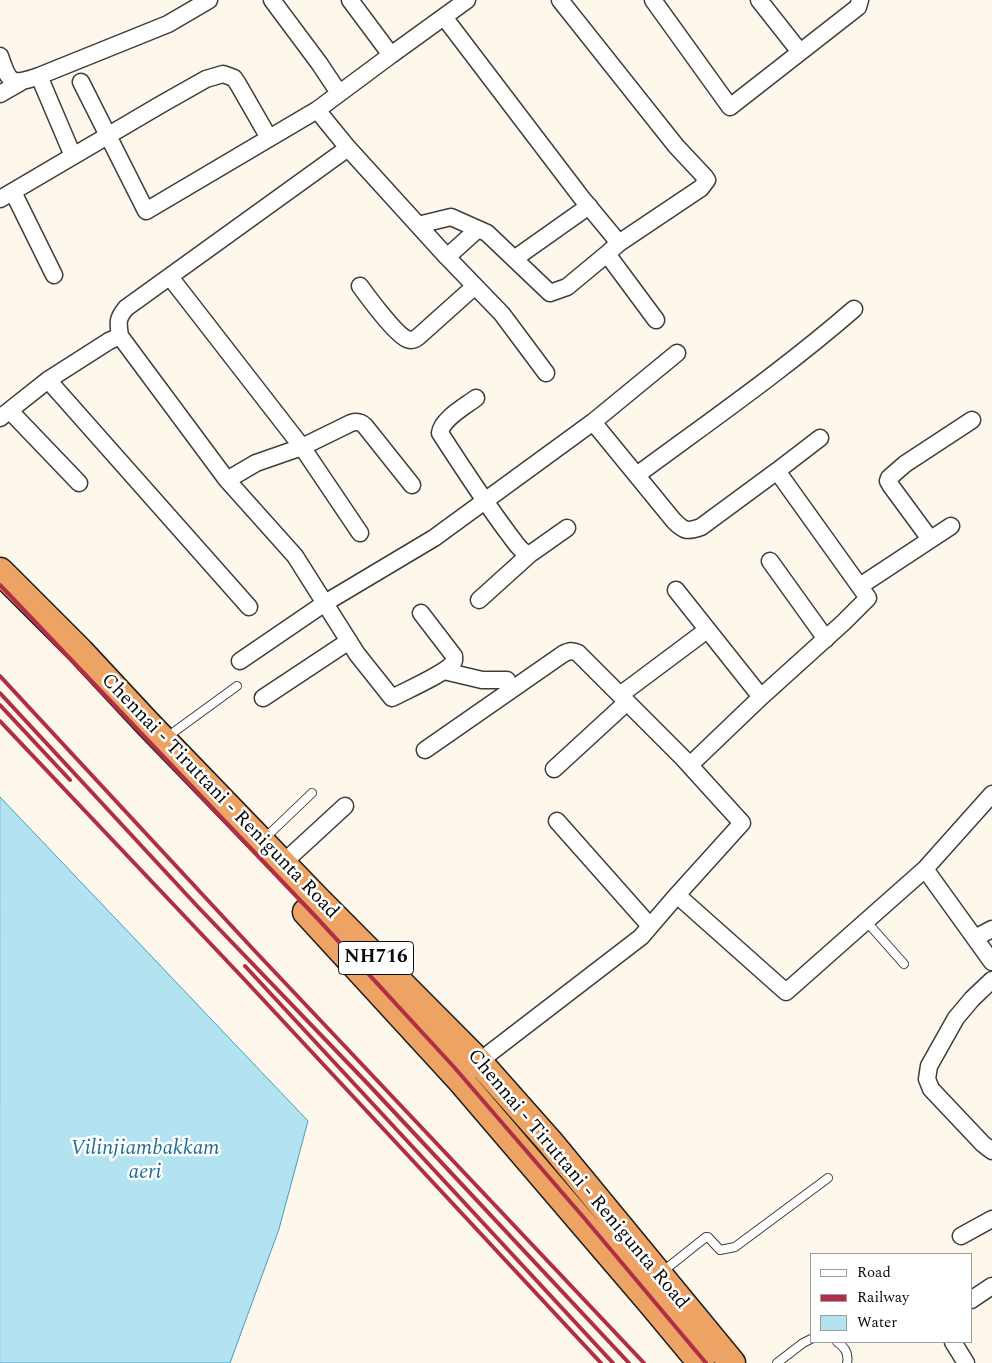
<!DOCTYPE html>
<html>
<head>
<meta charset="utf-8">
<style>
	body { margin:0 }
	#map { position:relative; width:992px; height:1363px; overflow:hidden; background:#fef7eb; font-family:Spectral,serif }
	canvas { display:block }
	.legend { position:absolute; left:810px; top:1253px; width:162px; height:90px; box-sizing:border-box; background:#fff; border:1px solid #9d9d9d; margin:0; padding:6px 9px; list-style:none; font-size:15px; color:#0b0b0b }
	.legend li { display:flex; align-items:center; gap:10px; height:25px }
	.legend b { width:25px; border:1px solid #9d9d9d }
</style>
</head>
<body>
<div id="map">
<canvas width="992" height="1363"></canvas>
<ul class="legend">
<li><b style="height:6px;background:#fff"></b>Road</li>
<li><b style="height:6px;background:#b02e46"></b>Railway</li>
<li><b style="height:14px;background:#b3e2f1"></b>Water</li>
</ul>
</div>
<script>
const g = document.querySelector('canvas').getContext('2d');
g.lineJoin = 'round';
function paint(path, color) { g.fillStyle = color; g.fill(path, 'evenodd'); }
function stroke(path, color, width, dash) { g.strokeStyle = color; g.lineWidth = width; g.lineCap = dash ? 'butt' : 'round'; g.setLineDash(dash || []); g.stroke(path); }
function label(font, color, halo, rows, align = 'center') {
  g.font = font + ' Spectral,serif'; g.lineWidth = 5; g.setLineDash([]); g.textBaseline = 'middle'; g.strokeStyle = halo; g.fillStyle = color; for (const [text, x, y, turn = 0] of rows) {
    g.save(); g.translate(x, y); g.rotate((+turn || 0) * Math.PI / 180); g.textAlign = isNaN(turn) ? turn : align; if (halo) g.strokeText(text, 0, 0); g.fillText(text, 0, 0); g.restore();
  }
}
const water = new Path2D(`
	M0,797L308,1121L279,1229L230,1363H0Z`);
paint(water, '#b3e2f1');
stroke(water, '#3fa0c3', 1);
const service = new Path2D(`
	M167,737L237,686
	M265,838L312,793
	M866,921L904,964
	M662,1272L706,1237H708L720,1250L735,1247L828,1178
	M837,1342C845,1347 849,1354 847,1363
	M777,1363L803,1343L811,1339`);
const minor = new Path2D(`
	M272,0L319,63L339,93
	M350,0L391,55L467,0
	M560,0L676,146L705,177L707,180L701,188L619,243L608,253L610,258L656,320
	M653,0L730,107L858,7L860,0
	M759,0L800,52
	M444,17L581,197L619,243
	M0,56C9,83 11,86 39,76L168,24L209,0
	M39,76L73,156
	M81,82L146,211L317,110
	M0,94L21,82
	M348,148L317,110L391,55
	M13,192L54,275
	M0,199L160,105L206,79L223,74L234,78L238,84L269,138
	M418,225L451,217L487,233L550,293L567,287L608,253
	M447,257L478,229
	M514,259L589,206
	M170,277L302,447L360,533
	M360,286C368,297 396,335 407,339C411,341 414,340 418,337L475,286
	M120,336C118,322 117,319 126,308L348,148L447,257L502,314L546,373
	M48,380L249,607
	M476,398C464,407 442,419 440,433C462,467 484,501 508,533C513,539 519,550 526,553C530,555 530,554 533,552L567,528
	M10,411L79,483
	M0,418L48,380L109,341L120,336L227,480L295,556L357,654L392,698C405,691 444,674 452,664C455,661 454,660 454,656L421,613
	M593,422L674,521C684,531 687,532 701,527L777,471
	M637,475C710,421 785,369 854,309
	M227,480L256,463L302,447L351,423C357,421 361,422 365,426L412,485
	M930,539L891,486L888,481L889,478L905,464L972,420
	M770,561L826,639
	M860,586L951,526
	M676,590L761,697
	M479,600L530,554
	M240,661L325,603L434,538L593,422L677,353
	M444,671L482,680H507
	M620,695L707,630
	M263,698L349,641
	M425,750L563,654C569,651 572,650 578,653L683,758L742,823L677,895
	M690,765L761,697L844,622L868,598L777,471L820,438
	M554,769L627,702
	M557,821L650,926
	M283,863L345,806
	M925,869L992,962
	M975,938L992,929
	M992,980L972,999L956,1018L929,1066L927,1079L931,1089L983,1144L992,1151
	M475,1069L490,1053L641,937L677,895L786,992L925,869L992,794
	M961,1236L992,1219
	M971,1300L992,1286
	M953,1342L966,1363`);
const trunk = new Path2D(`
	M0,571L81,652L148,724L319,901L480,1063L550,1142L732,1363
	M306,912L462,1082L652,1304L701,1363`);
stroke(service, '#3e3e3e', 10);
stroke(minor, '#3e3e3e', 19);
stroke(trunk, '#1c1c1c', 29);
stroke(service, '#fff', 8);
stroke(minor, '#fff', 16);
stroke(trunk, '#eca364', 26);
stroke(new Path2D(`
	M0,585L317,918L454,1067L585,1219L706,1363
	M0,676L253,949L644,1363
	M0,693L199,908L368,1084L629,1363
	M0,705L70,780
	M0,721L243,978L601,1363
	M245,966L613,1363`), '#b02e46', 4);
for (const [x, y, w] of [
	[376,958,75]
]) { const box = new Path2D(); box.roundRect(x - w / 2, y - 16.5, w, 33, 4); g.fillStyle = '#fff'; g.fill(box); stroke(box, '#0b0b0b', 1); }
label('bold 19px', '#0b0b0b', null, [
	["NH716",376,958]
]);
label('20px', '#0b0b0b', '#fff', [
	["Chennai - Tiruttani - Renigunta Road",219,797,46],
	["Chennai - Tiruttani - Renigunta Road",577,1180,50]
]);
label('italic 21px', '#1e7093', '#fff', [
	["Vilinjiambakkam",145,1150],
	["aeri",145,1174]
]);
</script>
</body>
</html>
